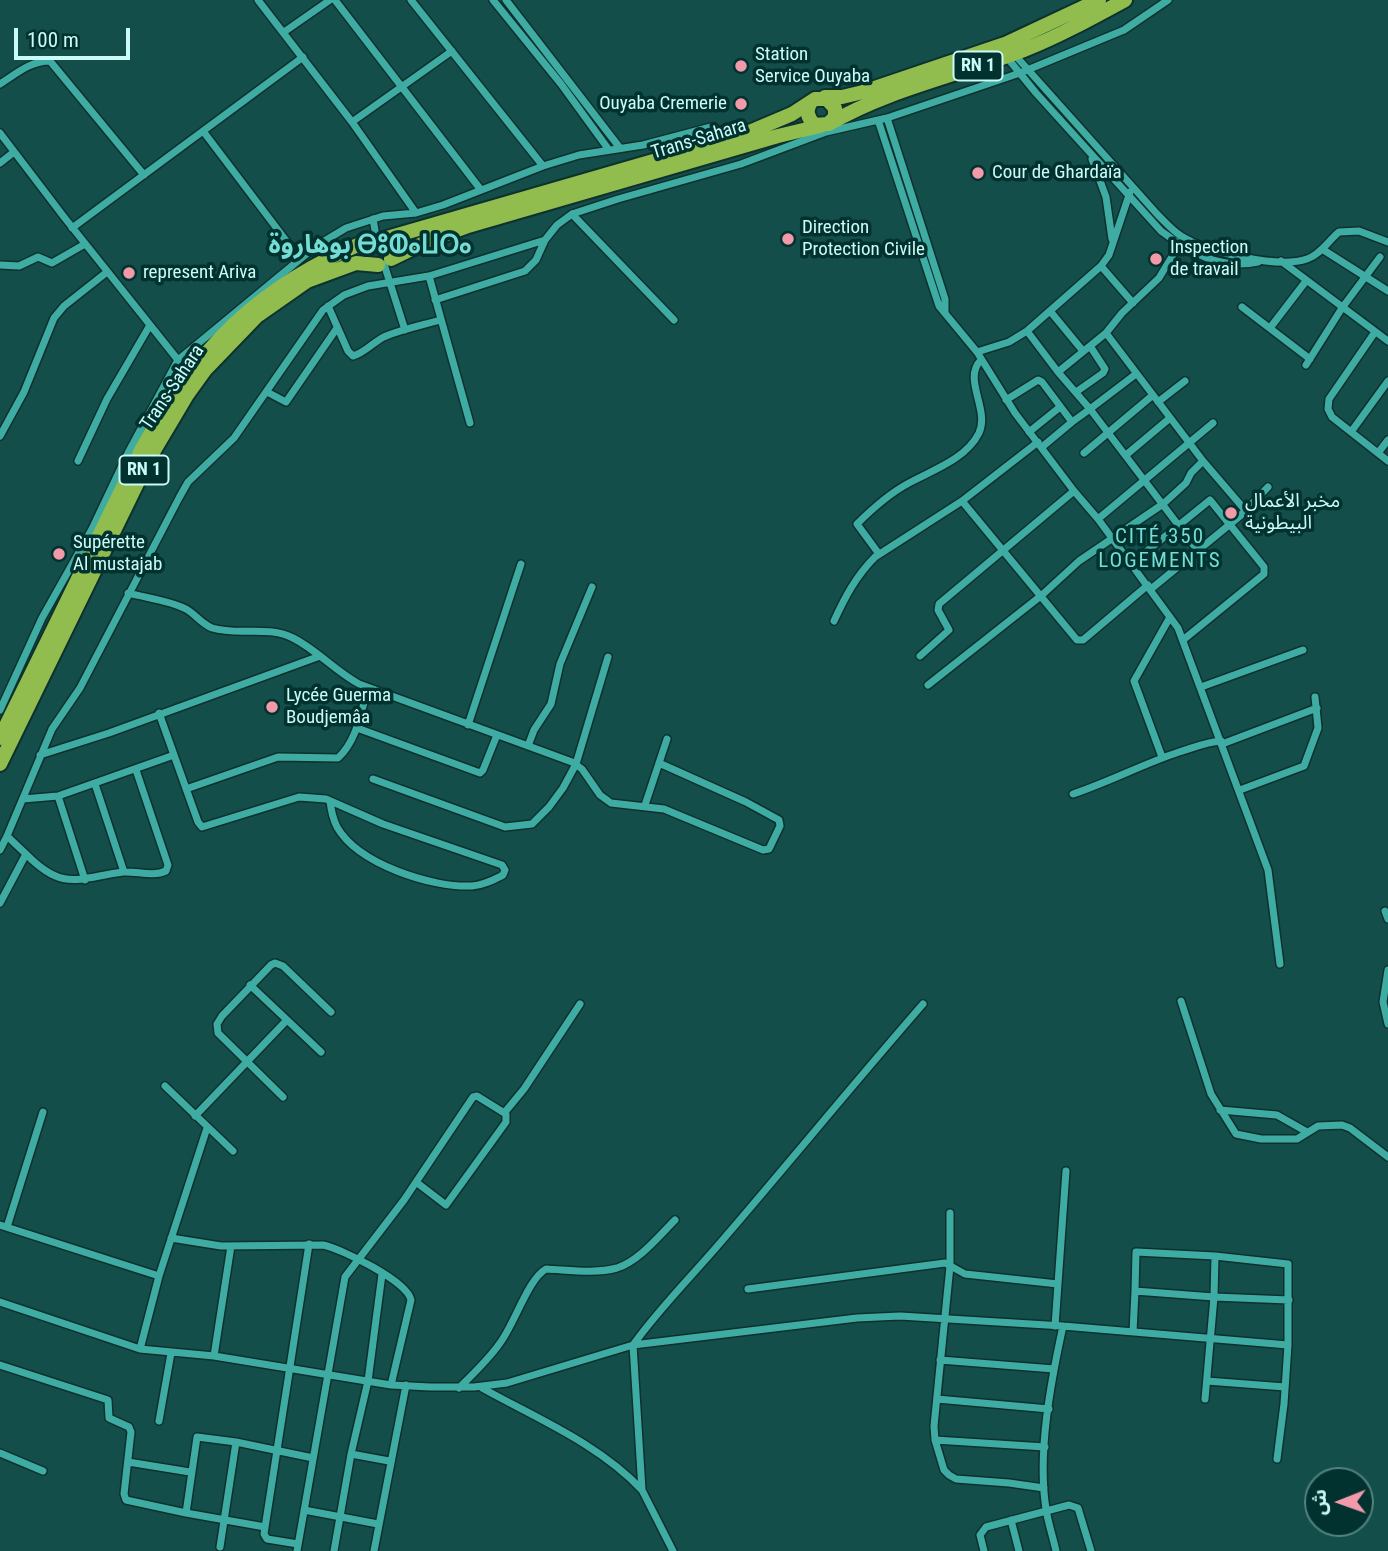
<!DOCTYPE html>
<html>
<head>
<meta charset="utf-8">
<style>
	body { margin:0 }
	#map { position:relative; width:1388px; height:1551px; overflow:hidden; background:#134e4a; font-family:"Roboto Condensed","Noto Sans Arabic",sans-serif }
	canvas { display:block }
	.north { position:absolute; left:1304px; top:1467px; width:70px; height:70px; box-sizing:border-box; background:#01322f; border:2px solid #52827f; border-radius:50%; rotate:269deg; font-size:19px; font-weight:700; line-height:28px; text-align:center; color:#cbfbf6 }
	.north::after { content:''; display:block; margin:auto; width:24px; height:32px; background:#f39aaa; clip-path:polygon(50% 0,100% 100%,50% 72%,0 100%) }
	.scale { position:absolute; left:14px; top:28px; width:116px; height:32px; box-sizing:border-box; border:4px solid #cbfbf6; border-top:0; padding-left:9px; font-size:21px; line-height:24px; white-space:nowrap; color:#cbfbf6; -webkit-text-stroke:5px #01322f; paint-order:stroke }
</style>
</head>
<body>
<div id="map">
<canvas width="1388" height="1551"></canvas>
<div class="north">ش</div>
<div class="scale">100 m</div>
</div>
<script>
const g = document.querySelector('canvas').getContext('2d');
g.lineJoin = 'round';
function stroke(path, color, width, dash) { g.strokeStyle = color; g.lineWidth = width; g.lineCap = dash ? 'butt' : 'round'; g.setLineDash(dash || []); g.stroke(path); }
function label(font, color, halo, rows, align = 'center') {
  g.font = font + ' "Roboto Condensed","Noto Sans Arabic","Noto Sans Tifinagh",sans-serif'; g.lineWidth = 7; g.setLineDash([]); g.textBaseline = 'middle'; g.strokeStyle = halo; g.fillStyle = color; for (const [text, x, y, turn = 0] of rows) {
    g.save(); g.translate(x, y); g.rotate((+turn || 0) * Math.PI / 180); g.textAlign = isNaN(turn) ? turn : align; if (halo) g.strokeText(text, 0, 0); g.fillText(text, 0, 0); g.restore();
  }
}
const street = new Path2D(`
	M258,0L352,122L416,213
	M335,0L481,190
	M411,0L543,166
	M493,0L561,84L609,150
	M506,0L620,148
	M284,32L330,0
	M1014,54L1157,214C1165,222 1172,230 1181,236C1207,252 1278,269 1307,259C1320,255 1329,240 1339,232L1359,231L1388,242
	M1005,55L1036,93L1161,231C1190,253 1221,270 1258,262
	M0,84C16,74 30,61 50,61L144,175
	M887,118L945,299V311
	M878,120L939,306L977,352L1015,413L1074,491L1098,519L1178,628L1268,870L1280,964
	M352,122L452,51
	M203,131L300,259
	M0,133L64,217L178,360L316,246L346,228L383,216L416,213L443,205L543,166L579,155L643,145L711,127L712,144
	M1092,159L1106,197L1112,239
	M0,163L14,152
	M572,214L674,320
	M373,219L376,236
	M72,228L303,57
	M1179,245L1159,278L1122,313L1106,333L1203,461L1245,510
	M1322,249L1388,291
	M1281,261L1388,341
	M384,264L405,330
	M0,265L19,266L38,257L52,263L85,244
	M1101,266L1133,303
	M429,276L470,423
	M435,300L525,271L536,260L545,240
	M328,306L348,351L353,356C365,353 374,341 386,336C403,329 423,325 440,320
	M1242,307L1310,359
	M1050,311L1083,351
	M1270,328L1306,281
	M1027,331L1058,372L1090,409L1136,374
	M1375,332L1329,399L1328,409L1332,417L1388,461
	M977,352L1009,342L1027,331L1101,266L1109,255L1130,192
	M1306,365L1342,308L1380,257
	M1058,372L1106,333
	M267,392L286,402L337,328
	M1076,392L1103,373L1105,369L1090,346
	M1006,400L1038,380L1042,382L1072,422L1090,409L1198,551
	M1158,402L1185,381
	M1029,432L1060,407
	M1351,432L1388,381
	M0,436L24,392L54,318L64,306L107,272
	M1042,447L1072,422
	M1084,453L1153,395
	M1378,453L1388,440
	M1126,455L1170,418
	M78,461L107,399L150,325
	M962,501L1077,640H1083L1148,585
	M1098,519L1213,423
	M879,554L857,524C872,509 890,493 909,483C933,470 966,459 979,433C990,409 962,379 981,360
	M1131,564L1210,500L1264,567V574L1183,640
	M1151,589L1240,516L1268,487
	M128,593C146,598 169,600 186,609C195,614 202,624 212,628C239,636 267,625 293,638C317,650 335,671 359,684L572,762L582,769L600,795L611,803L664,809L763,850L769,849L780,826L779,820L746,802L659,763
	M834,621C845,597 856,576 875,557L962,501L1038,442
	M920,656L949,630L938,610L939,604L1074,491
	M928,685L1042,595L1079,561L1163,504L1186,483L1191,473L1203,461
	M1201,687L1303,650
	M0,710L42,618L92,529L128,453L178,360
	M159,713L198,822L202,827L299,797L326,799L383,824L502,865L505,870L503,875C493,880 484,885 472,886C432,888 358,864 337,827C333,819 331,810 330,801
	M468,725L521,564
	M357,728L480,773L483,770L497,735
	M1222,744L1317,708
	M528,746L534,730L551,704L560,664L592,587
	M40,755L109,733L320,656
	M1162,757L1134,681L1170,617
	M373,779L505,827L532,824L549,807L563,788L576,764L608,657
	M95,784L124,872
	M186,789L278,757L338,758C357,741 361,711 368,688
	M1240,790L1304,766L1318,728L1315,697
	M1073,794C1109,782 1143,764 1179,752C1193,748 1206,742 1221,741
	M58,796L85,880
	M23,799L58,796L174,755
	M645,805L667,739
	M0,850L7,836
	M26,854C63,892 78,878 123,872C137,871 153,877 166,871L168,865L136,770
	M0,903L26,854L7,836L52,729L80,688L179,498L188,482L234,438L323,310L344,295L368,286L429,276L545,240L557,225L572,214L618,199L741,164L826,132L887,118L1020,73L1124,30L1168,0
	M1385,911L1388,919
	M1388,970L1383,1002L1388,1024
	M250,985L321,1052
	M1181,1001L1211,1094L1236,1134L1261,1139H1297L1318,1126L1342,1125L1350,1128L1388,1157
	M165,1086L233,1151
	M283,1097L218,1033L217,1024L222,1016L271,965L275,963L283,966L331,1012
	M1220,1110L1277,1115L1307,1132
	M505,1112L524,1089L580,1004
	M195,1116L286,1021
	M950,1213V1266L934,1426L935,1440L944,1470L949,1475L956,1479L1009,1483L1044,1488
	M0,1225L159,1276
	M7,1227L43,1112
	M171,1238L221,1246L323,1245C342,1249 407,1281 411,1300L391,1385
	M1215,1256L1288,1264V1345L1284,1404L1277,1459
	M748,1289L945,1263L965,1274L1058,1284
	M1135,1291L1136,1252L1215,1256L1214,1297L1289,1300
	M0,1302L140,1349L214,1356L391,1385L430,1387H474L507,1383L633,1345L857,1318L900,1316L1063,1326L1288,1345
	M1055,1326L1066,1171
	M1133,1332L1135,1291L1214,1297L1205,1399
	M140,1349L159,1276L207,1128
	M214,1356L231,1246
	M940,1360L1054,1369
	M0,1365L108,1400L109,1418L129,1427L131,1432L124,1494L126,1500L186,1513L265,1527
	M1207,1381L1285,1387
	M459,1388C474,1373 489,1359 500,1343C515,1323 528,1279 546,1269C569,1270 595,1274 617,1268C639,1261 659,1236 675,1220
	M482,1388C536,1418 599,1444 642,1490
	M937,1399L1049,1409
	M159,1421L171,1353
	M935,1440L1045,1447
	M0,1453L43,1471
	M351,1454L389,1461
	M128,1462L190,1472
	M304,1510L378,1524
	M186,1513L197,1437L236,1442L313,1458
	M1011,1520L1019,1551
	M298,1544L267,1539L264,1534L309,1244
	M220,1547L236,1442
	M297,1551L345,1277L404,1200L473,1097L477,1096L506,1114V1122L446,1205L416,1182
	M334,1551L351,1454L368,1381L382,1274
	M374,1551L406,1385
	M673,1551L642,1490L633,1345C661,1306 695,1273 726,1236C792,1159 856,1081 923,1004
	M984,1551L980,1535L986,1527L1069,1505L1078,1508L1091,1551
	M1056,1551C1053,1537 1048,1523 1046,1509C1037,1453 1051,1381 1063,1326`);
const highway = new Path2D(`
	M825,97H842L863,92L1005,44L1099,0
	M829,124C889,89 959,75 1024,50C1059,36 1092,18 1125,0
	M387,238L740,136L792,114L815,99H827L835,108V117L828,124L815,125C807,118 805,109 812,101
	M391,259L428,241L468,226L778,136L820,126
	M0,738L141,450C197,348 258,286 367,241
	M0,764L149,459L187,395L205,370L257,316L307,281L356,263L378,265`);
stroke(street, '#0f312e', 10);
stroke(highway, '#0f312e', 18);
stroke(street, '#3faca4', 7);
stroke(highway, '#90bd4e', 14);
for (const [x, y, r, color] of [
	[741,66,7,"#f39aaa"],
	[741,104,7,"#f39aaa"],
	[978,173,7,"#f39aaa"],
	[788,239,7,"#f39aaa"],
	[1156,259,7,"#f39aaa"],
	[129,273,7,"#f39aaa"],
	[1231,513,7,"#f39aaa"],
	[59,554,7,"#f39aaa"],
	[272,707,7,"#f39aaa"]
]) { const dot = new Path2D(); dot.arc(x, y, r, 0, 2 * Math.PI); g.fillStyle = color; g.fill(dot); stroke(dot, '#01322f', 2.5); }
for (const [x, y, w] of [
	[978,66,49],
	[144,470,49]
]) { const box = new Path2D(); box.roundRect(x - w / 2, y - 14.5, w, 29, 5); g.fillStyle = '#01322f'; g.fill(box); stroke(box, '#cbfbf6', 2); }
label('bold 18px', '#cbfbf6', null, [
	["RN 1",978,66],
	["RN 1",144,470]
]);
label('19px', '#cbfbf6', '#01322f', [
	["Station",755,55],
	["Service Ouyaba",755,77],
	["Ouyaba Cremerie",727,104,"right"],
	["Cour de Ghardaïa",992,173],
	["Direction",802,228],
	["Protection Civile",802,250],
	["Inspection",1170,248],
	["de travail",1170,270],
	["represent Ariva",143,273],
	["مخبر الأعمال",1245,502],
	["البيطونية",1245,524],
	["Supérette",73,543],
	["Al mustajab",73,565],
	["Lycée Guerma",286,696],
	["Boudjemâa",286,718]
], 'left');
label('19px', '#cbfbf6', '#01322f', [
	["Trans-Sahara",699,140,-17],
	["Trans-Sahara",173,388,-56]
]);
g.letterSpacing = '2px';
label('21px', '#74ddd4', '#01322f', [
	["CITÉ 350",1160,538],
	["LOGEMENTS",1160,562]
]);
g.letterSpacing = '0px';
label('bold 26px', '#74ddd4', '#01322f', [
	["بوهاروة ⴱⵓⵀⴰⵡⵔⴰ",370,246]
]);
</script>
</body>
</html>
